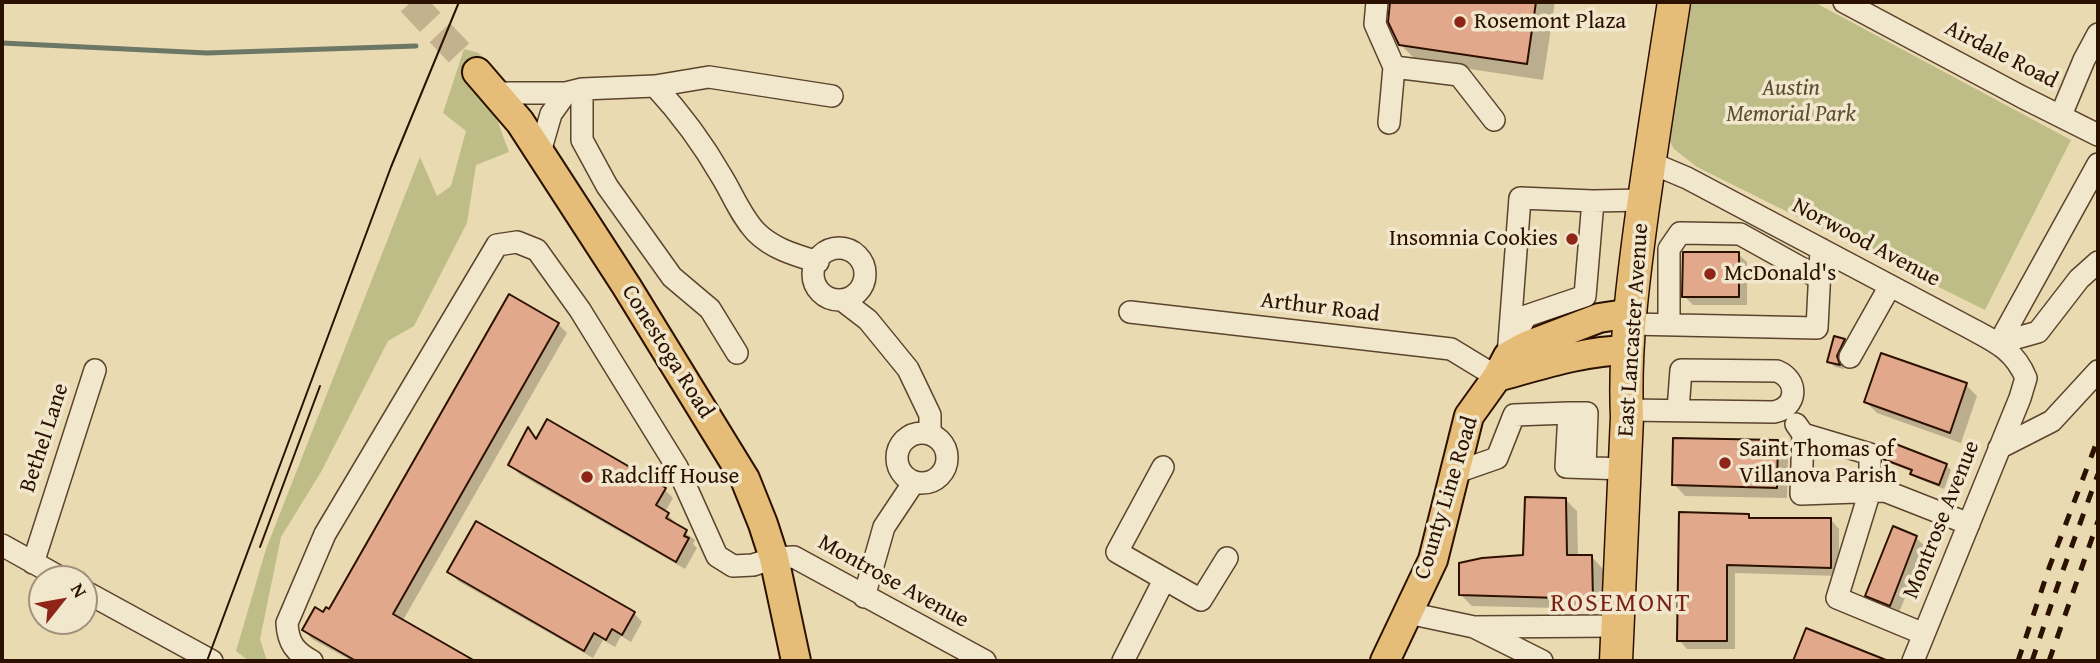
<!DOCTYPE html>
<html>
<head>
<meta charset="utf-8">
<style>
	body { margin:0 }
	#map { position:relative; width:2100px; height:663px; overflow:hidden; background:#eadab2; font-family:"Gentium Book Plus",serif }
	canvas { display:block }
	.frame { position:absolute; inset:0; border:4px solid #2c1100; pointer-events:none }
	.north { position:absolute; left:28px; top:565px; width:70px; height:70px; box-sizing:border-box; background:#f1e7cd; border:2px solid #a2917b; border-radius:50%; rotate:59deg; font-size:19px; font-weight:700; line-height:28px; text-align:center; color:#2c1100 }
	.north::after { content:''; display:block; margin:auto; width:24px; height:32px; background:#8f2418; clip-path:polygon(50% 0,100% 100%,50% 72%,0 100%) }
</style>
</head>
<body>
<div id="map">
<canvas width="2100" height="663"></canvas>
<div class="frame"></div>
<div class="north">N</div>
</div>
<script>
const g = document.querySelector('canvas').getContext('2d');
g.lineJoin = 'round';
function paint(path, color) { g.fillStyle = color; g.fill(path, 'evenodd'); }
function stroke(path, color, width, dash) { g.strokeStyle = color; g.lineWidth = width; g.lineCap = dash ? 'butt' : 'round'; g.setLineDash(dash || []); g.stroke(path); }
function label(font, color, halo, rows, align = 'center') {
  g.font = font + ' "Gentium Book Plus",serif'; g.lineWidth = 7; g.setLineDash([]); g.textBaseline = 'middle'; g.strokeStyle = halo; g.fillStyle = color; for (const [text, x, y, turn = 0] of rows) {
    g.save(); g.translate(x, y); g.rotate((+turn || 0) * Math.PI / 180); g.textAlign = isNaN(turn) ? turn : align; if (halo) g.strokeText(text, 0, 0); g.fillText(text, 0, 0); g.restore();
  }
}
paint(new Path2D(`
	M1693,2H1814L2071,140L1985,310L1697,167L1674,149L1669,140L1687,15Z
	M464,49L479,53L469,84L492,106L509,152L476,165L467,223L414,326L388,341L321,472L281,537L260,639L267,661H249L236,651L266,549L420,157L437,196L451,186L466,131L443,113Z`), '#bfbd87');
paint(new Path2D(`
	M1393,2H1555L1543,80L1417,61L1400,44L1390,22Z
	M1738,254L1747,262V305H1693L1684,296Z
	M558,324L567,333L402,622L471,661H352L312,639L304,630L330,611Z
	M1844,341L1850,346L1842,363L1844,369L1835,367L1829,361Z
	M1966,385L1977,396L1961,443L1877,413L1866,402Z
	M529,430L538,439L664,489L673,498L665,512L676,523L675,525L695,540L693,544L697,548L685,569L519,474L511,465Z
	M1777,442L1788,454L1787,498L1685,496L1674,484Z
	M1885,458L1946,465L1951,470L1944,489L1917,478L1913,472L1890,463Z
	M1566,500L1577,511L1578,557H1592L1603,569V609L1472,606L1460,594L1525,557Z
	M1748,516L1752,520H1831L1839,529V576L1735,573V649H1687L1679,640Z
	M1916,538L1925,546L1899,613L1876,604L1867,595Z
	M450,572L634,613L642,622L631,642L621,636L615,647L603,640L593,658L458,581Z`), '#0003');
stroke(new Path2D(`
	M2,43L207,53L416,46`), '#6d7765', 5);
const building = new Path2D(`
	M1390,2H1536L1527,64L1399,45L1388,22Z
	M1683,252H1739V297H1682Z
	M509,294L559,323L393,614L475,661H356L302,630L315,607L323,612L326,607L329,609Z
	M1834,336L1845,339L1837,356L1840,365L1827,362Z
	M1881,353L1967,383L1950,433L1864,402Z
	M547,419L666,488L656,505L669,513L666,518L687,530L684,536L689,538L676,562L508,465L528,427L536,439Z
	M1673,438L1778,440L1777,488L1672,485Z
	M1888,441L1947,464L1939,485L1910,474L1912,470L1883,459Z
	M1525,497L1566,498L1567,555H1592L1593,599L1459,595V563L1482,558L1523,555Z
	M1679,512L1749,514V518H1831V568L1727,565V641H1677Z
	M476,521L635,612L622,635L612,629L606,640L594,633L584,651L447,572Z
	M1893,526L1917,536L1890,606L1865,596Z
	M1806,628L1886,660L1885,661H1793Z`);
paint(building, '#e2a88b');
stroke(building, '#2c1100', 2);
stroke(new Path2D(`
	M411,2L477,72`), '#c4b28e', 28, [28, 14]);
const minor = new Path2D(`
	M1377,2L1375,24L1394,67
	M1844,2L2022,97L2098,135
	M655,86C681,114 703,144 722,177C733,195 741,216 756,232C773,249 795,255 818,262
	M582,89V140L607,186L672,277L710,309L737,353
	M497,93H566L582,89L655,86L709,77L832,96
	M2061,115L2084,60L2098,34
	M1389,123L1394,67L1459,75L1494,120
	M540,152L551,114L566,93
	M1649,162L1687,178L1968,327C1994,341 2014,349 2026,378L2020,398L1913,661
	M1593,201L1644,200
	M813 274a26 26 0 1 1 52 0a26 26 0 1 1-52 0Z
	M842,300L868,320L908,369L930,415V434
	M1130,312L1451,349L1497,377
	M1631,324L1817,328L1821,249
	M1669,325V249L1680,233L1740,234L1819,278
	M1999,343L2098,164
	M1999,343L2038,332L2079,279L2098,262
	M1508,356L1520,198L1593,201L1585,296L1526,316L1519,329V349
	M1850,357L1890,286
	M1627,410L1774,412C1798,407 1799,380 1777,371L1681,370L1678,410
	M1569,413H1587L1585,467
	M1796,424L1803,434L1801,494L1885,491L1969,524
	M897 458a25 25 0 1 1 50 0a25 25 0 1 1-50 0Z
	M1803,434L1870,454V491L1837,598L1924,634
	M1999,448L2052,421L2098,371
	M1163,467L1117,552L1201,600L1227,558
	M1454,473L1497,458L1514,415L1569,413L1566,467L1625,469
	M2,545L63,579
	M33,563L95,370
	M84,591L212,661
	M864,597L884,527L914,482
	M1408,613L1474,627
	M312,661C295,652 288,643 287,623L325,534L497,245L517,242L537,250L580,310L677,467L717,556L733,566L753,565L774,558L794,557L985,661
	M1123,661L1164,580
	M1542,661L1474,627L1617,626`);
const major = new Path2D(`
	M477,72L520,122L627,287L745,479L763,524L774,558L796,661
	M1497,377C1541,365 1582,351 1628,350
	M1385,661L1433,560L1469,416L1497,377L1508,356L1526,346L1599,318L1632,313`);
const highway = new Path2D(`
	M1616,661L1627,417C1624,349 1633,281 1642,214C1652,143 1663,72 1674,2`);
stroke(minor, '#5c432c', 24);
stroke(major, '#2c1100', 32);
stroke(highway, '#2c1100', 35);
stroke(minor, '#f1e7cd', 21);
stroke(major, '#e5bd79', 28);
stroke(highway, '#e5bd79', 32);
stroke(new Path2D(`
	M260,547L320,386
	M207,661L391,167L459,2`), '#2c1100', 2);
stroke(new Path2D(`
	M2018,661L2049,568L2098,439
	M2032,661L2062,573L2098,474
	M2049,661L2098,521`), '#2c1100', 5, [12, 12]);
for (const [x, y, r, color] of [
	[1460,22,7,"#8f2418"],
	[1572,239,7,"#8f2418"],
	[1710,274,7,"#8f2418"],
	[1725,463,7,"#8f2418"],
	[587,477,7,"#8f2418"]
]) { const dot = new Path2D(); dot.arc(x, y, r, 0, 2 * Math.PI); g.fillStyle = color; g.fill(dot); stroke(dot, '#f1e7cd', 2.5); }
label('23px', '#2c1100', '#f1e7cd', [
	["Rosemont Plaza",1474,22],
	["Insomnia Cookies",1558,239,"right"],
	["McDonald's",1724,274],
	["Saint Thomas of",1739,450],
	["Villanova Parish",1739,476],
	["Radcliff House",601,477]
], 'left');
label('23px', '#2c1100', '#f1e7cd', [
	["Airdale Road",2001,55,27],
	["Norwood Avenue",1866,243,28],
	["Arthur Road",1320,308,7],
	["East Lancaster Avenue",1634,330,-86],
	["Conestoga Road",667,352,58],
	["Bethel Lane",45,438,-72],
	["County Line Road",1447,498,-73],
	["Montrose Avenue",1942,520,-68],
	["Montrose Avenue",893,582,29]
]);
label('italic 23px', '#5f4d2f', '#f1e7cd', [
	["Austin",1791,89],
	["Memorial Park",1791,115]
]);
g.letterSpacing = '2px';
label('26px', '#7a1f14', '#f1e7cd', [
	["ROSEMONT",1621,604]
]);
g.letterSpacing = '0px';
</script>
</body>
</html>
